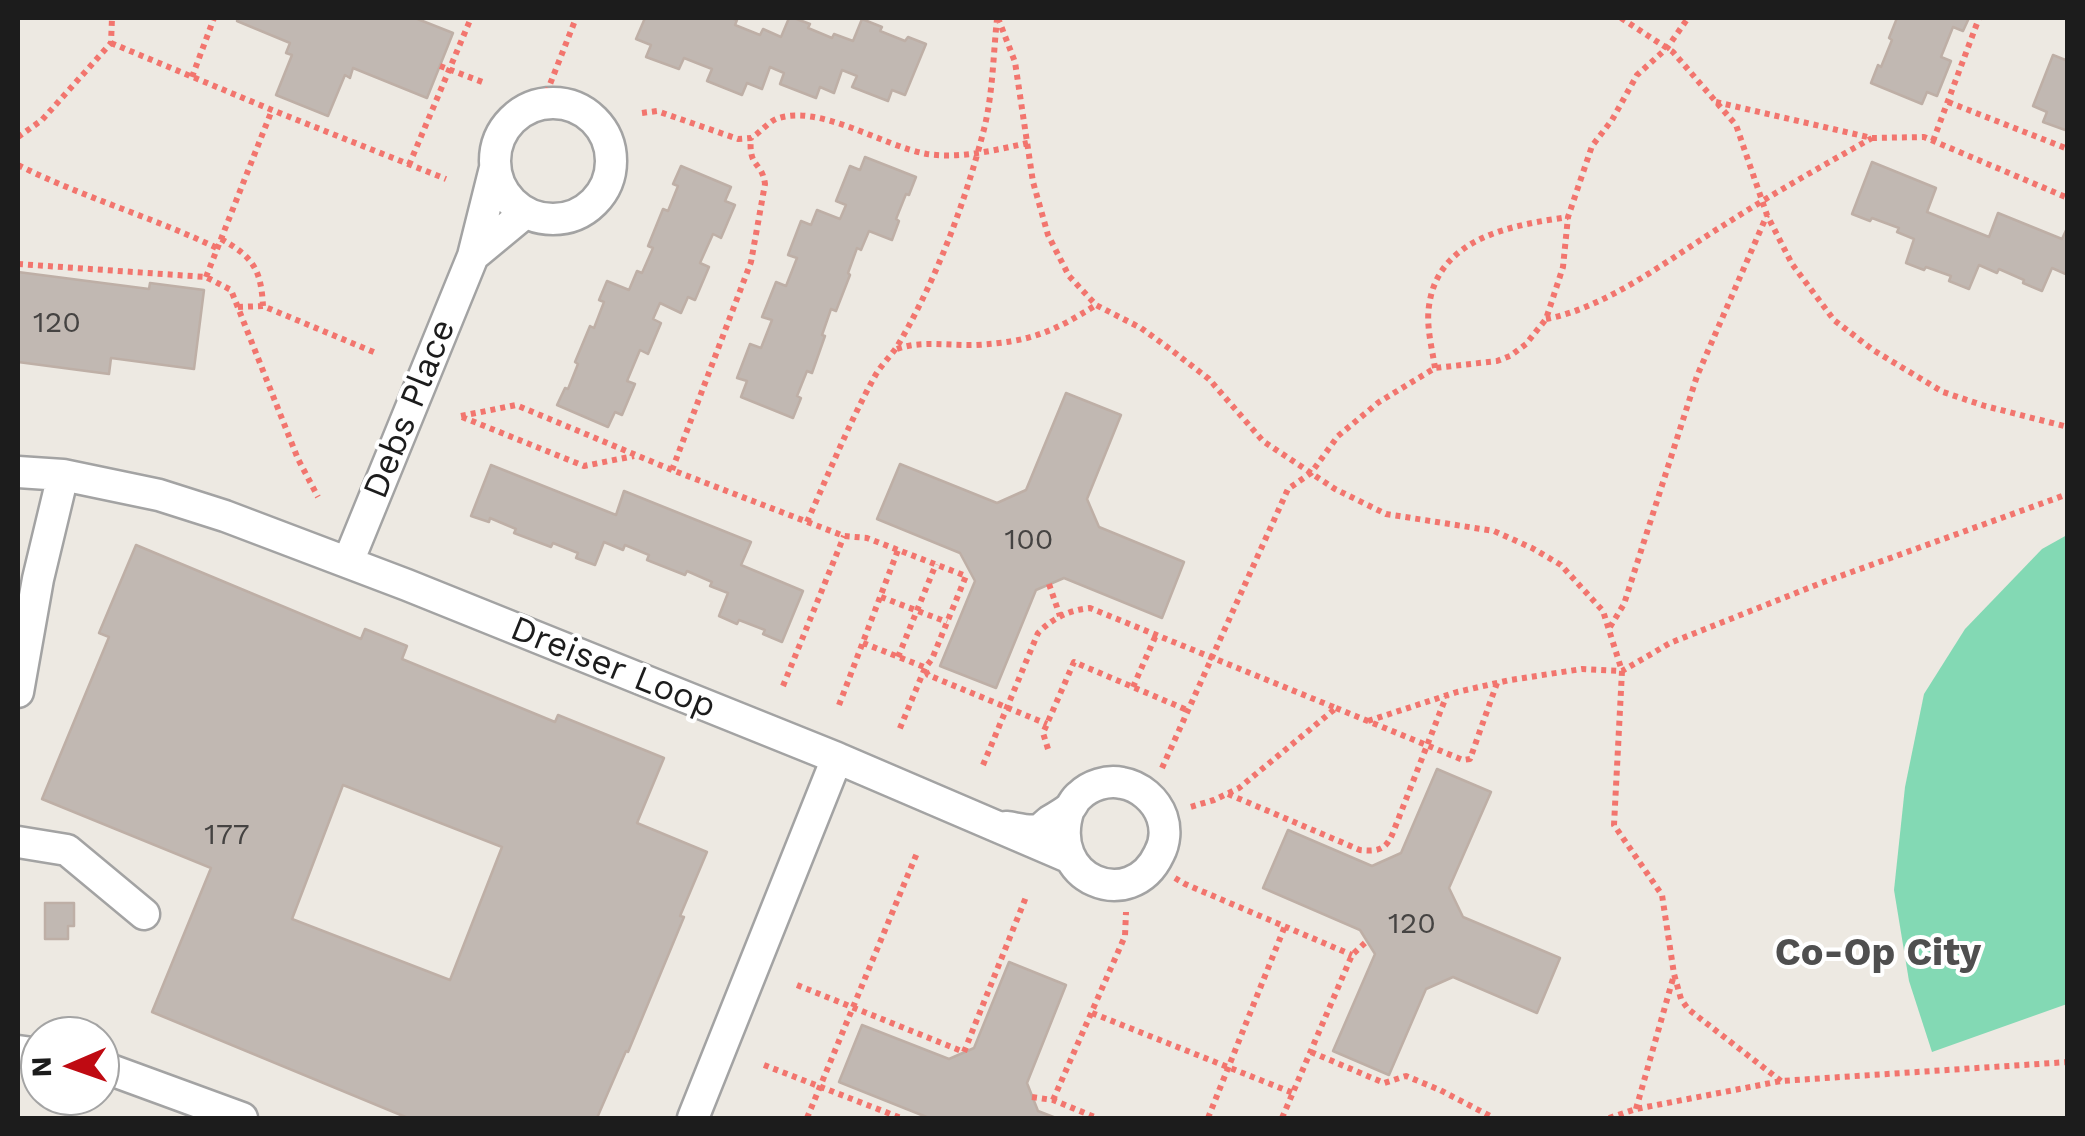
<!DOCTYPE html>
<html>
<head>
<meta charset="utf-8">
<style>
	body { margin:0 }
	#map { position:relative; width:2085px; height:1136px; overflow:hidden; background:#ede9e2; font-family:"Work Sans",sans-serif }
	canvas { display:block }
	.frame { position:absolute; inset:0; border:20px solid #1c1c1c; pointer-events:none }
	.north { position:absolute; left:20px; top:1016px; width:100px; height:100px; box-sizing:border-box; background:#fff; border:2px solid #a4a4a4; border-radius:50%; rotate:268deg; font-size:28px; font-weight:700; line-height:40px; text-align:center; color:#1c1c1c }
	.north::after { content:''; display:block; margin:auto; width:35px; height:45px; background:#bf0a12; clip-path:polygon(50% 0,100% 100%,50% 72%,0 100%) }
</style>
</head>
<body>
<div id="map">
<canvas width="2085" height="1136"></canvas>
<div class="frame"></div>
<div class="north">N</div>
</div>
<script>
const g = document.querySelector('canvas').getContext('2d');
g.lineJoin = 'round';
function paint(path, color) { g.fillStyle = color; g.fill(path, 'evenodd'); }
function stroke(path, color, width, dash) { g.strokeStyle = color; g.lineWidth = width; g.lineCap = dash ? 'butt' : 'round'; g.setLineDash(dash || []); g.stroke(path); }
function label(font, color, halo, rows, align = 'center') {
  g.font = font + ' "Work Sans",sans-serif'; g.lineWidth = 8; g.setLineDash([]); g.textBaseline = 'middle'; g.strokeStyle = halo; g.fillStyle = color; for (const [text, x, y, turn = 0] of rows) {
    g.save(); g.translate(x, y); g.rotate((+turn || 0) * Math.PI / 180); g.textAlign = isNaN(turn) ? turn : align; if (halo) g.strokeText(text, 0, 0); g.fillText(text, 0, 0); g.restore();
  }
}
paint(new Path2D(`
	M2067,535V1004L1932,1052L1909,981L1894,890L1905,787L1924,694L1965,629L2042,549Z`), '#83d9b4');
const building = new Path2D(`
	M238,18H415L453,33L427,98L353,68L350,78L345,75L328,116L276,95L292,55L286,53L290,43L237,21Z
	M645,18H731L737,20L735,25L760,35L763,29L781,37L789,18H794L810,24L808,28L832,38L834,34L853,41L862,19L882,27L880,31L905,41L908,37L926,44L905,95L892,90L888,101L852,87L857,76L842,70L834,93L820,87L816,98L780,84L784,73L770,67L762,89L747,83L742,95L707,81L712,69L684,58L679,69L646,57L651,45L636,39Z
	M1897,18H1969L1963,31L1953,27L1941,57L1951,61L1937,96L1927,92L1922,104L1871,83L1878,65L1881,67L1892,40L1889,38Z
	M2053,55L2068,61V131L2043,122L2047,112L2033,106Z
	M865,157L916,177L909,195L906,194L896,219L899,221L892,240L869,231L861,250L857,248L848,273L850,275L836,311L831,309L822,335L825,336L812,373L807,371L797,396L801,398L793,418L741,397L747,381L737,378L750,344L761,348L772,320L762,317L776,282L786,286L797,258L788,255L801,221L811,225L817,210L840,219L846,205L836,201L850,166L860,170Z
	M1872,162L1936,188L1927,212L1989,237L1998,213L2062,239L2068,226V275L2052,268L2042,291L2023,283L2024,280L1999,269L1997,273L1979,265L1969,289L1949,281L1951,276L1926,267L1924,270L1906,263L1914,239L1897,232L1899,228L1872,218L1870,221L1852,214Z
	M681,166L731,187L725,201L735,205L721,238L713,234L700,263L709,267L695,300L688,297L681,313L660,303L653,319L661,323L648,354L640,350L627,381L635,384L622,415L615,412L608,427L557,405L565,388L568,389L578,364L575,362L590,326L594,328L604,302L599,300L607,281L629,290L637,271L642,273L653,248L648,246L663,209L668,211L678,186L673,184Z
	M18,272L149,289L150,283L204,290L194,369L111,358L109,374L18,362Z
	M1066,393L1121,415L1087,499L1099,527L1184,562L1162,618L1064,578L1036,590L996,688L940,666L975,581L960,553L877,519L900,464L997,503L1026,490Z
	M491,465L616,515L624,491L751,542L741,565L803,591L782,642L763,634L765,630L739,620L737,624L719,616L728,593L710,586L712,582L687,571L685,575L647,560L649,555L625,545L623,550L604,542L595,565L576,558L578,553L553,543L551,547L514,533L516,529L490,518L489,522L471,516Z
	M136,545L361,639L365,629L407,646L402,659L555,722L558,715L664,758L637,823L707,852L680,916L684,917L628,1052L626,1051L597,1118H408L152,1012L211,868L42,799L109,637L99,633ZM343,785L502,847L450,980L292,919Z
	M1437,769L1491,792L1449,888L1463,917L1560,958L1537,1013L1453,977L1426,989L1389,1075L1333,1051L1375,954L1360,930L1263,888L1288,830L1372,866L1401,853Z
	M45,903H74V926H68V939H45Z
	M1009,962L1066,985L1027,1083L1038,1111L1056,1118H929L839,1082L862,1025L949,1059L974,1048Z`);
paint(building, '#c1b8b2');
stroke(building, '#beafa6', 2.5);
const minor = new Path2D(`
	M495 161a58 58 0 1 1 116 0a58 58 0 1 1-116 0Z
	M473,256L525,213
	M18,472L63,475L159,495L225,516L407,585L837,758L1068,857
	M348,562L473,256L495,168
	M18,692L38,579L63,475
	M1006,827C1015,828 1029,832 1037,830C1042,829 1046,824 1050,821C1057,817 1064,813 1070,808C1073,804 1075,799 1079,796C1090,785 1107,780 1122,783C1140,786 1156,800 1162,817C1166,829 1165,843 1159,854C1131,914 1045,880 1069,809
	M18,842L67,850L144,914
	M18,1051L40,1054
	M100,1066L242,1118
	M693,1118L837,758`);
stroke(minor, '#a3a3a3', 35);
stroke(new Path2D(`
	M998,18L1015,62L1033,182L1048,235L1069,276L1096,305L1141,328L1170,349L1209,379L1263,441L1335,489L1386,514L1494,531L1532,548L1561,565L1603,611L1622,671L1614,825L1662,895L1674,974L1681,999L1688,1009L1781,1081
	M1621,18L1673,52L1736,125L1767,215L1792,264L1834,320L1873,350L1943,392L1985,406L2068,427
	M111,43L272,110L446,179
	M440,66L485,83
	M192,77L214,18
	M543,102L576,18
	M1716,102L1872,138L1924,137L2068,198
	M1948,102L2068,149
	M642,113L657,111L738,139L751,138C760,133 767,123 776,119C819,103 882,146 927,154C961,159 995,150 1028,143
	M18,137L42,120L111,43L112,18
	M1933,141L1979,18
	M18,165C82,197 152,217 217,248
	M409,165L471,18
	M221,239C253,257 261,269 263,306
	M18,264L206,277L231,290L298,459L318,497
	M206,277L272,110
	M238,307L263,306L376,353
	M1546,319C1609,307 1670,258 1724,225C1772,194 1822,166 1872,138
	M897,349C922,340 949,346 976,345C1028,342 1052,333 1096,305
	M1435,368C1432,348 1426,326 1429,306C1438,237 1513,225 1568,217
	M461,416L516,405L672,470L844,536L867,538L966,576L932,659L925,668L898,733
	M462,417L584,466L634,456
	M672,470L751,262L765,184C762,161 748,168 751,138
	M807,522C829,473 849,423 875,376C881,365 891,356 898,345C936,280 964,206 983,133C993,96 993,56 997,19
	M1049,584L1060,616
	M881,597L947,622
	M1610,627L1624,604L1697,376L1767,215
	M863,643L924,667L928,675L1047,724
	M898,657L936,564
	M783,686L844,536
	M1133,687L1156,635
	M839,705L898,550
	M1336,708L1463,760L1470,759L1497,683
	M1368,721L1457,692L1510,680L1582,669L1622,671L1670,643L1821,583L2068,494
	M1048,749L1043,733L1074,662L1187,710
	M983,765L1038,633C1053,618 1069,610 1090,608L1336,708L1239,788L1214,800L1187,808
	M1162,768L1288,489L1311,473L1338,436L1379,402L1435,368L1497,361L1510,356L1526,344L1546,319L1563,267L1568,217L1592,146L1612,120L1637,75L1667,48L1688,18
	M1228,794L1360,850C1380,852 1387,849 1394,830L1446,697
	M1175,878L1185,884L1352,955
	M797,985L964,1052L1026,897
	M1092,1013L1293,1093
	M1311,1052L1384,1083L1406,1076L1440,1090L1494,1118
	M764,1065L901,1118
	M1032,1097L1053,1100L1097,1118
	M1053,1100L1125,936L1126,912
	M1636,1109L1674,975
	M807,1118L917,853
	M1208,1118L1285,926
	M1282,1118L1352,955L1367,941
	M1609,1118L1636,1109L1781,1081L2068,1062`), '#f2756e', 6, [5, 5]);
stroke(minor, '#fff', 30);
label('30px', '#454342', null, [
	["120",57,323],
	["100",1029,540],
	["177",227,835],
	["120",1412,924]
]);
label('35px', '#1c1c1c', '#fff', [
	["Debs Place",410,409,-68],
	["Dreiser Loop",613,668,22]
]);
label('bold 38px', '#4f4f4f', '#fff', [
	["Co-Op City",1878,954]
]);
</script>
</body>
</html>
